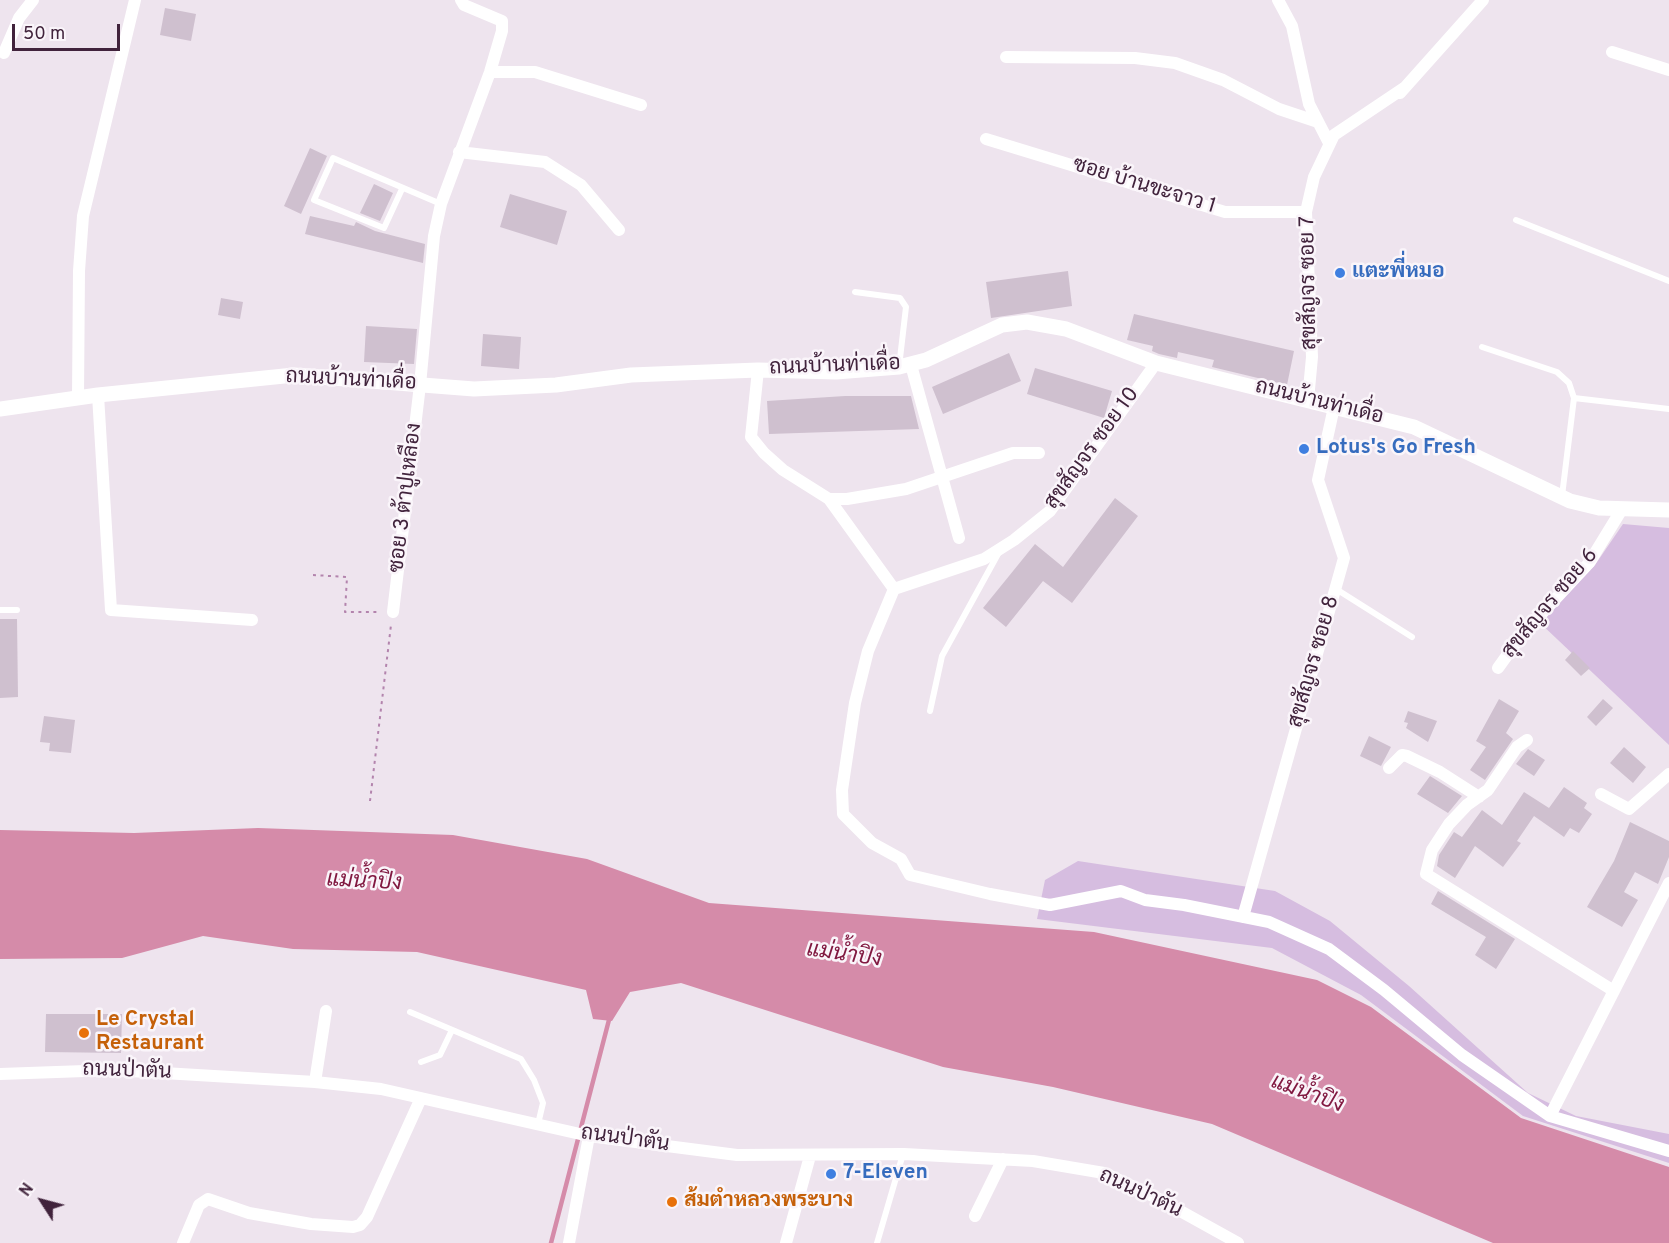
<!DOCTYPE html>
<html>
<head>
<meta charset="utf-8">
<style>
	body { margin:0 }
	#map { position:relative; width:1669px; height:1243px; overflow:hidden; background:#eee4ee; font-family:Overpass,sans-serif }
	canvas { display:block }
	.north { position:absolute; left:12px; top:1171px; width:60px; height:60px; -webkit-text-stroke:4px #faf5fa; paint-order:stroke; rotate:306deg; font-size:16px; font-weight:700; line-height:24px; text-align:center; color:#41233c }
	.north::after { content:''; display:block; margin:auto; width:21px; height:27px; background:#41233c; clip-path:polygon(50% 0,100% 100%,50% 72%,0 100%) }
	.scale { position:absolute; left:12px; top:24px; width:108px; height:27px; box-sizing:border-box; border:3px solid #41233c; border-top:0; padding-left:8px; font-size:18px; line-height:21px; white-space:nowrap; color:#41233c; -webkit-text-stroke:4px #faf5fa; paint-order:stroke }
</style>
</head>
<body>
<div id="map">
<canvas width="1669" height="1243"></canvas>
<div class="north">N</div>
<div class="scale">50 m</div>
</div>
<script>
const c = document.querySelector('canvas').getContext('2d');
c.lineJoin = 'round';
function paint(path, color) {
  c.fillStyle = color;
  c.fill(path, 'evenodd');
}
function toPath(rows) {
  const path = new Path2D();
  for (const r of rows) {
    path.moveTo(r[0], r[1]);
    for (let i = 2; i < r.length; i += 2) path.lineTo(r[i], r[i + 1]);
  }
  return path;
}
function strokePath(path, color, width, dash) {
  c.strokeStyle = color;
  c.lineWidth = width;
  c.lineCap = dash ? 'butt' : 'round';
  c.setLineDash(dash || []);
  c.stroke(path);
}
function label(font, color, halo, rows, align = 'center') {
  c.font = font + ' Overpass,Sarabun,sans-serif';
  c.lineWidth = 5;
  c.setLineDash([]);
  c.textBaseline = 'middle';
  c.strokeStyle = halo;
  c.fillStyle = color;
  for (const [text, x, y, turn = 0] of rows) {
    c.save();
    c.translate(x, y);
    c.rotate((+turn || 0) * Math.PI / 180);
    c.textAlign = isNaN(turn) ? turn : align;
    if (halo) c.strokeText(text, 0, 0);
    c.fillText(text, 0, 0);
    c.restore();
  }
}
const green = toPath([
	[1623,524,1669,528,1669,745,1539,622,1595,565],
	[1078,861,1275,891,1330,921,1409,986,1528,1093,1576,1116,1669,1134,1669,1163,1523,1116,1361,995,1272,948,1037,919,1045,880]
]);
const water = toPath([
	[258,828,453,835,587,859,709,903,1094,932,1317,980,1371,1007,1521,1118,1669,1167,1669,1243,1493,1243,1212,1124,1053,1087,943,1067,681,983,630,992,612,1021,593,1019,586,990,417,952,293,949,203,936,122,958,0,959,0,830,134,833]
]);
const stream = toPath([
	[551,1243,610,1016]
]);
const building = toPath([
	[165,8,196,14,191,41,160,35],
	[310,148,327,156,301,214,284,206],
	[374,184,393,193,380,221,360,213],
	[510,194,567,211,557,245,500,227],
	[310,216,354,226,356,222,375,231,425,244,423,263,305,234],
	[1068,271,1072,306,991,318,986,282],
	[221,298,243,302,240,319,218,315],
	[1134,314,1294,351,1287,385,1212,367,1214,360,1178,352,1177,358,1159,354,1152,351,1153,346,1127,340],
	[366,326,417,329,414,364,364,362],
	[483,334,521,337,519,369,481,366],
	[1009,353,1021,381,943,414,932,387],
	[1035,368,1112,391,1104,418,1027,394],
	[845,396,911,396,919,429,769,434,767,401],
	[1115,498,1138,516,1072,603,1043,581,1006,627,983,608,1035,544,1063,567],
	[0,619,17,619,18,697,0,698],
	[1573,651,1590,668,1581,676,1565,660],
	[1499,699,1519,711,1506,733,1513,739,1485,780,1470,770,1486,747,1476,741],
	[1603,699,1613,708,1596,726,1587,717],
	[1408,711,1437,721,1428,742,1406,728,1408,723,1404,722],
	[44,716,75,720,71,753,49,751,50,743,40,742],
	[1369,736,1391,747,1381,766,1360,756],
	[1624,747,1646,767,1633,783,1610,763],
	[1528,749,1545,760,1534,776,1516,764],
	[1430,776,1462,796,1448,813,1417,794],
	[1564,787,1587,803,1584,808,1592,814,1579,833,1570,828,1564,837,1534,816,1517,841,1521,843,1503,867,1475,846,1455,878,1437,866,1439,855,1454,832,1462,837,1482,810,1502,825,1524,792,1549,808],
	[1630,822,1669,841,1669,857,1658,884,1635,872,1624,892,1638,900,1622,927,1587,907,1614,861],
	[1438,891,1515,939,1496,969,1475,955,1486,937,1431,904],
	[46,1014,122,1014,121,1053,45,1052]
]);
const path = toPath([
	[313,575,347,577,345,612,380,612],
	[370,801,391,625]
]);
const service = toPath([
	[402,189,384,228,314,200,333,158,441,204],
	[1516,220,1669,281],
	[855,292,900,298,906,307,899,367],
	[1482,347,1557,372,1569,383,1574,398],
	[1562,496,1574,398,1669,409],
	[1336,589,1412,637],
	[0,610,17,610],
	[930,711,942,656,998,554],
	[410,1012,521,1059,534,1080,543,1103,538,1124],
	[421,1062,440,1055,452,1030],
	[877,1243,903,1154]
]);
const minor = toPath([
	[1278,0,1292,26,1309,104,1329,143],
	[1612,52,1669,70],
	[4,53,19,18,33,0],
	[1006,57,1135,58,1175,63,1223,80,1279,109,1318,122],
	[490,72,535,72,641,105],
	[1400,93,1483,0],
	[986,139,1225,212,1306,212],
	[459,152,545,162,581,185,619,230],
	[911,365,959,538],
	[758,370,751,437,764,453,783,470,829,499,894,589,868,651,855,703,842,790,843,814,872,843,901,859,910,875,990,894,1050,905,1121,891,1145,900,1184,905,1269,922,1329,949,1384,990,1462,1055,1550,1116,1669,1151],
	[98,395,111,610,252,620],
	[78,397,79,271,83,216,135,0],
	[1308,400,1312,357,1306,212,1314,177,1334,135,1404,88],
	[829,499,847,499,906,489,1013,453,1039,453],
	[894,589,984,559,1014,540,1050,511,1156,363],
	[393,612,420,385,434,236,441,204,490,72,502,31,502,21,464,5,461,0],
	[1498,668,1521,636,1589,563,1622,509],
	[1527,740,1517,747,1488,790,1467,805,1449,824,1432,850,1426,874,1614,991],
	[1389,768,1402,755,1407,756,1440,772,1479,797],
	[1601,794,1629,809,1669,774],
	[1243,917,1344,558,1318,480,1334,407],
	[0,1074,113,1070,315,1082,381,1089,589,1136,737,1155,904,1154,1033,1161,1104,1173,1155,1197,1238,1243],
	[315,1082,326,1011],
	[1550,1116,1669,883],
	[975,1216,1003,1159],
	[183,1243,199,1205,208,1199,249,1213,311,1224,353,1227,360,1225,367,1217,421,1098],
	[569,1243,589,1136],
	[786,1243,810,1156]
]);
const tertiary = toPath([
	[0,409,98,395,294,375,474,389,556,385,631,375,758,370,836,372,899,367,926,360,1002,325,1027,322,1066,329,1156,363,1414,427,1570,501,1599,508,1669,510]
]);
const markers = [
	[1340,273,6,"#3f7fe0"],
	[1304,449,6,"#3f7fe0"],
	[84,1033,6,"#e8710a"],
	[831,1174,6,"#3f7fe0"],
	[672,1202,6,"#e8710a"]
];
const streetNames = [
	["ซอย บ้านขะจาว 1",1144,187,17],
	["สุขสัญจร ซอย 7",1310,283,-91],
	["ถนนบ้านท่าเดื่อ",835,367,-2],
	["ถนนบ้านท่าเดื่อ",351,381,3],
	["ถนนบ้านท่าเดื่อ",1319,403,14],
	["สุขสัญจร ซอย 10",1093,449,-54],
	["ซอย 3 ต้าปูเหลือง",407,498,-83],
	["สุขสัญจร ซอย 6",1551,604,-50],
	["สุขสัญจร ซอย 8",1315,662,-74],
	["ถนนป่าตัน",127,1072,2],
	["ถนนป่าตัน",625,1140,8],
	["ถนนป่าตัน",1140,1194,25]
];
const shopNames = [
	["แตะพี่หมอ",1352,273],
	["Lotus's Go Fresh",1316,449],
	["7-Eleven",843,1174]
];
const foodNames = [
	["Le Crystal",96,1021],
	["Restaurant",96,1045],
	["ส้มตำหลวงพระบาง",684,1202]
];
const waterNames = [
	["แม่น้ำปิง",364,883,3],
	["แม่น้ำปิง",844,956,8],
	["แม่น้ำปิง",1307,1095,20]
];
paint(green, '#d6bde0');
paint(water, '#d58ba9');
strokePath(stream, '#d58ba9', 4.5);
paint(building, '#cfc0cf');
strokePath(path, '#b384ad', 2, [3, 4.5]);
strokePath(service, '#fff', 6);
strokePath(minor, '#fff', 12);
strokePath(tertiary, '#fff', 15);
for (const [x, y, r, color] of markers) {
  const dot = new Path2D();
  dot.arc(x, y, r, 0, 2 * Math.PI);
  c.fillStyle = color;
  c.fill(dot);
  strokePath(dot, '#faf5fa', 2);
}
label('21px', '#41233c', '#faf5fa', streetNames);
label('bold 21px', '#366cbe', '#faf5fa', shopNames, 'left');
label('bold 21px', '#c56008', '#faf5fa', foodNames, 'left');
label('italic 22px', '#811941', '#faf5fa', waterNames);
</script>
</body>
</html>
